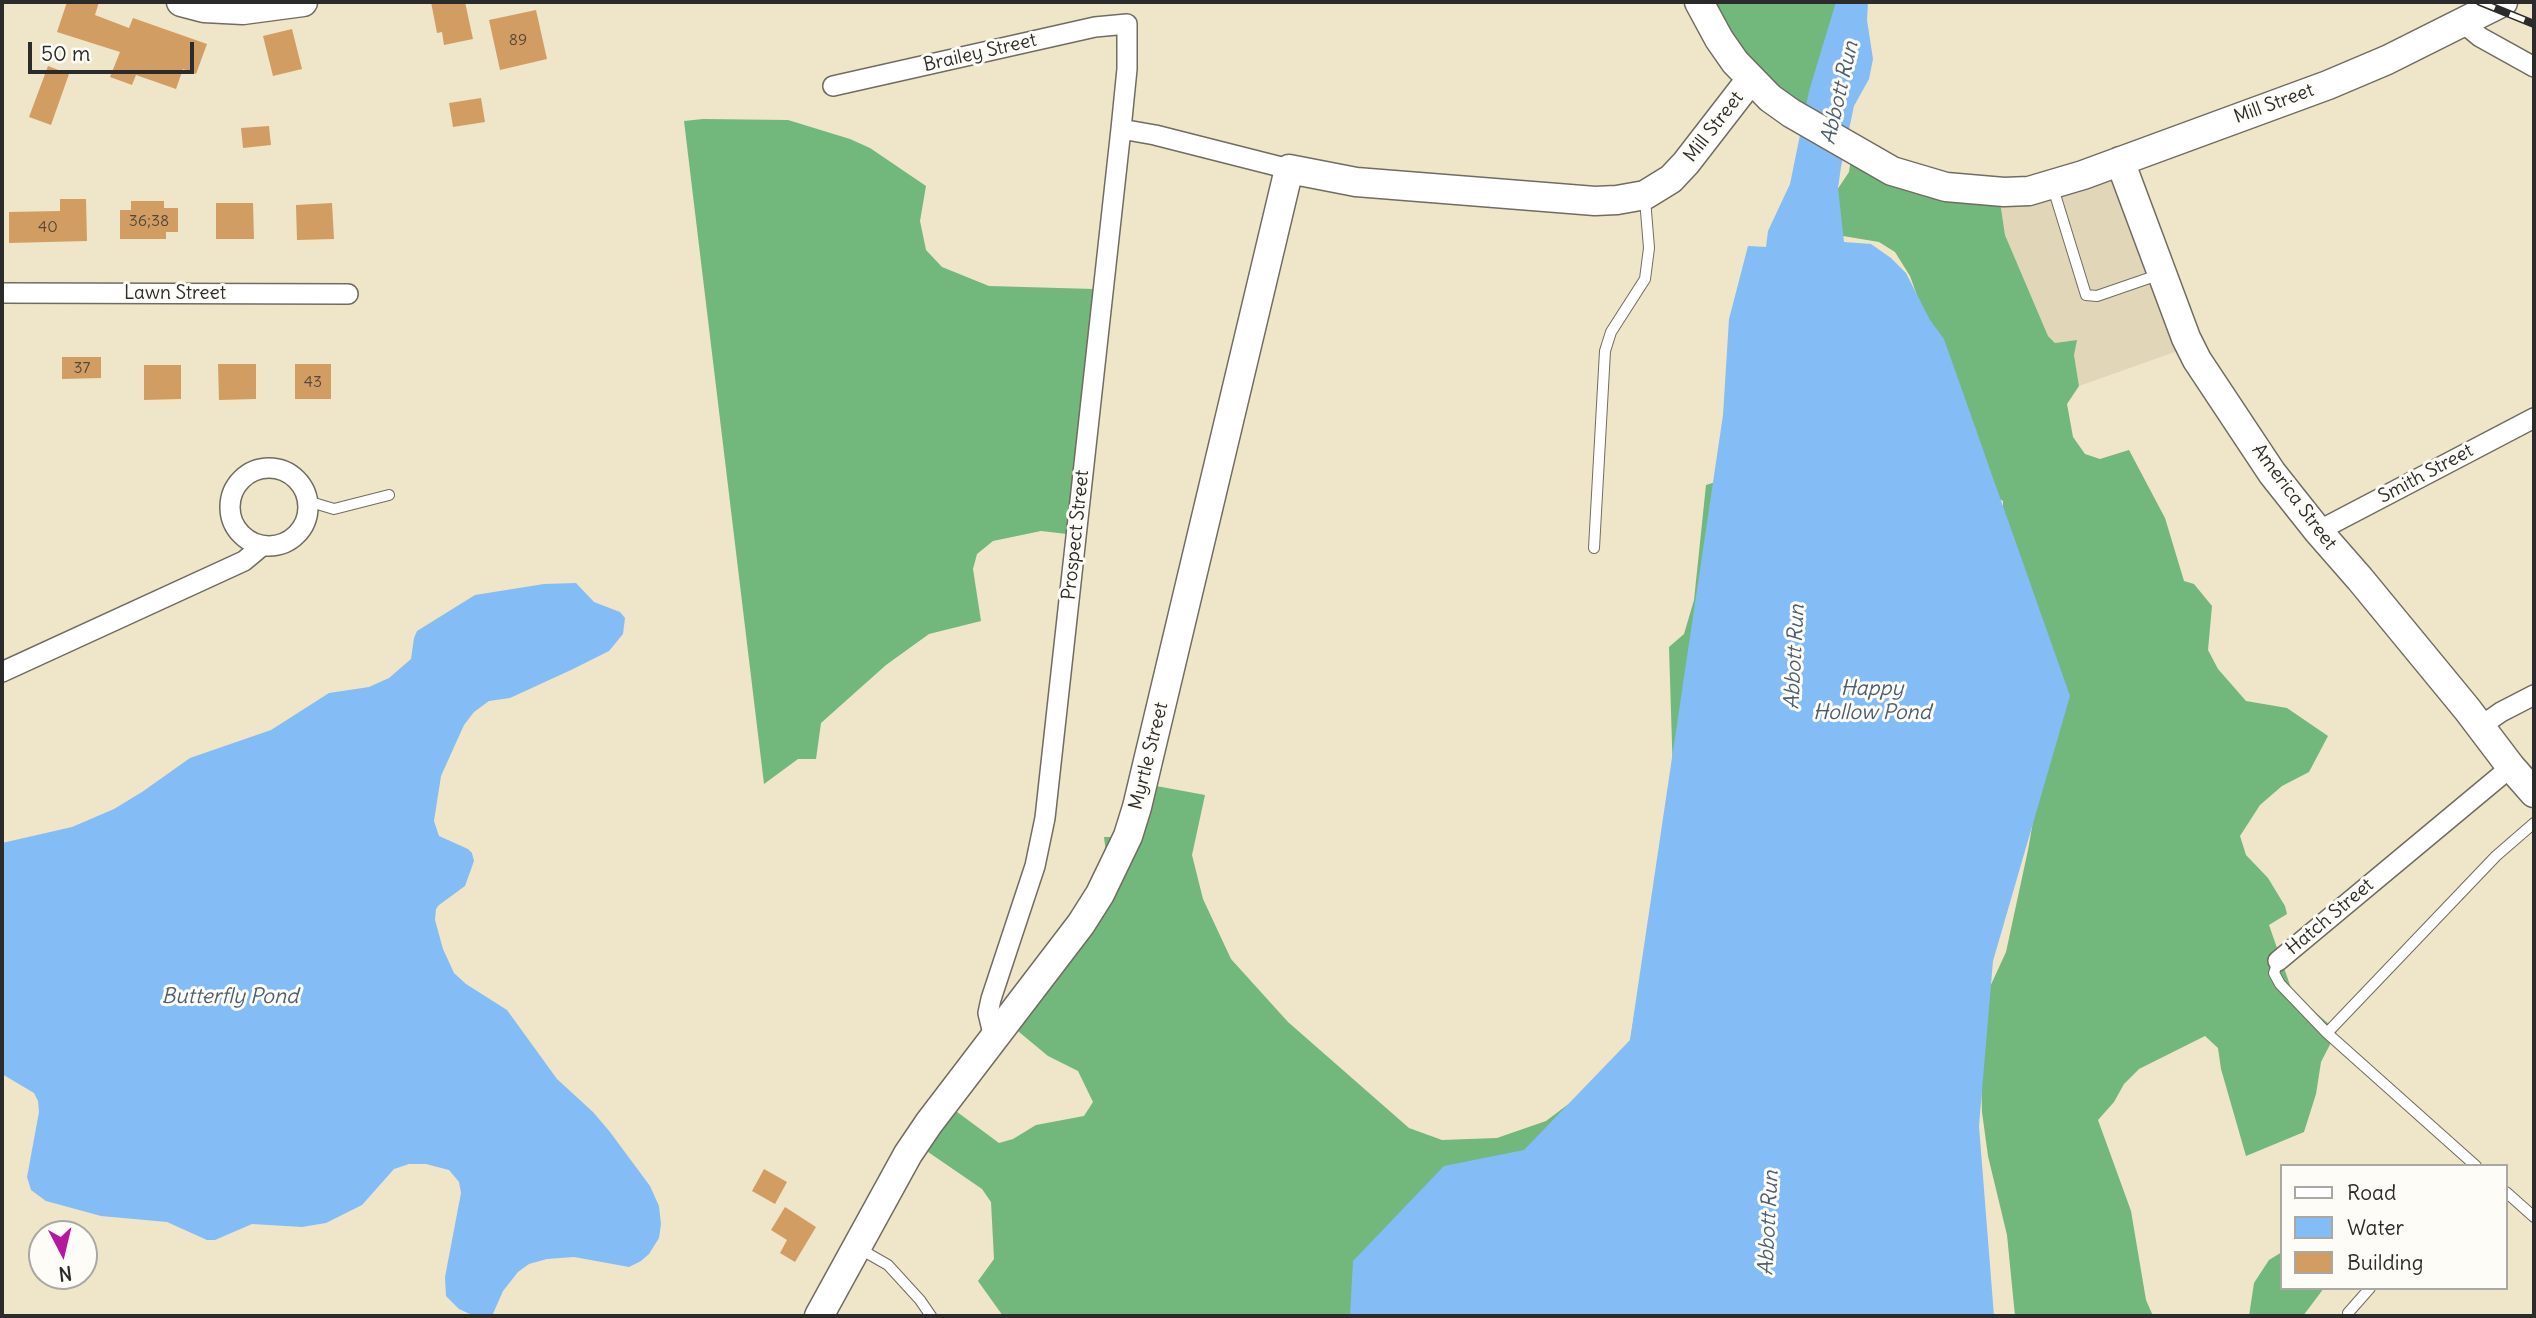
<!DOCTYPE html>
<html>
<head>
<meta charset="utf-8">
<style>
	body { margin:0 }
	#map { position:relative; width:2536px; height:1318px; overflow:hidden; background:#efe5c8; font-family:Delius,sans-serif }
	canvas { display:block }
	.frame { position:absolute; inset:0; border:4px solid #2b2b2b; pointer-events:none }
	.legend { position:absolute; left:2280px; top:1164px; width:228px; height:126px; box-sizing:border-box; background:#fdfcf7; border:2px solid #a9a8a5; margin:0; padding:9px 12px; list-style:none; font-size:21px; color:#2b2b2b }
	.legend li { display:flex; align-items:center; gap:14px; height:35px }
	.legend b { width:35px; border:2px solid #a9a8a5 }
	.north { position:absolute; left:28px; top:1220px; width:70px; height:70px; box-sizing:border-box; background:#fdfcf7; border:2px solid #a9a8a5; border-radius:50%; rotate:173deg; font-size:19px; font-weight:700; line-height:28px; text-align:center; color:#2b2b2b }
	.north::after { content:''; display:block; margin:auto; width:24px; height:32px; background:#b5179e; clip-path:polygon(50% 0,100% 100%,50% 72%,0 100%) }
	.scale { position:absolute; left:28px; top:42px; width:166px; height:32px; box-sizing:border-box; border:4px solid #2b2b2b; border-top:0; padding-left:9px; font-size:21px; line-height:24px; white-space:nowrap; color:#2b2b2b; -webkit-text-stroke:5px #fdfcf7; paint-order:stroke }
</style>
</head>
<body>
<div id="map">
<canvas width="2536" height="1318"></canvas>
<div class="frame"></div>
<ul class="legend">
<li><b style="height:9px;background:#fff"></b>Road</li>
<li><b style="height:19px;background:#84bdf5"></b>Water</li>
<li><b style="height:19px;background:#d29d63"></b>Building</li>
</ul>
<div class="north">N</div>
<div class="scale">50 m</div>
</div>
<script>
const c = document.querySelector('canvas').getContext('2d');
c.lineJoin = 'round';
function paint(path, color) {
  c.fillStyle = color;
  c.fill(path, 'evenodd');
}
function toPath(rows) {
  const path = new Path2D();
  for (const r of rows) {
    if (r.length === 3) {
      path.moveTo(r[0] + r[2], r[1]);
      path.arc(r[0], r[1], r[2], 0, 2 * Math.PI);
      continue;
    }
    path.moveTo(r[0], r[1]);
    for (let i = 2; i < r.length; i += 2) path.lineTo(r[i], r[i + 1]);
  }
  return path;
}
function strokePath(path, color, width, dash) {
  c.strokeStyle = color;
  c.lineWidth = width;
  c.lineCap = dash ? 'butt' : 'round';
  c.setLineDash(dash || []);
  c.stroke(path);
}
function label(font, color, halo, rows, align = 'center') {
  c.font = font + ' Delius,sans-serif';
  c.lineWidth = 6;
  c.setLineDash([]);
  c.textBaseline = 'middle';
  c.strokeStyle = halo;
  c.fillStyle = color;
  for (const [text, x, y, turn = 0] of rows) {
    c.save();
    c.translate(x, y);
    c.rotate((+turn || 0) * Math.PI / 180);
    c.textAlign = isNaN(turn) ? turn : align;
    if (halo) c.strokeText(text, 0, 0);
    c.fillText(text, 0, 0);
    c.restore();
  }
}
const built = toPath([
	[2106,161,2186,348,2079,386,2074,355,2076,340,2055,343,2048,336,2005,235,1997,182]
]);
const forest = toPath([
	[1696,2,1843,2,1812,111,1759,81],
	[703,119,788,120,850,139,870,148,926,186,920,221,926,250,942,267,989,286,1094,289,1067,534,1041,531,993,541,977,554,973,569,981,621,929,634,886,665,821,723,816,759,798,759,764,784,684,121],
	[1853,145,1918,171,1997,182,2005,235,2048,336,2055,343,2077,340,2074,355,2079,386,2067,404,2073,437,2085,454,2100,459,2129,450,2165,518,2184,581,2194,584,2212,606,2208,650,2218,669,2246,701,2287,708,2328,736,2309,772,2282,786,2260,805,2240,836,2246,855,2268,878,2285,906,2287,914,2269,925,2291,988,2294,994,2337,1031,2321,1062,2316,1094,2304,1132,2246,1156,2221,1069,2218,1048,2205,1036,2139,1069,2124,1084,2114,1102,2098,1120,2131,1211,2146,1300,2153,1316,2015,1316,2007,1235,1988,1156,1982,1112,1981,1072,1989,989,2006,952,2028,850,2048,736,2003,536,2003,501,1989,493,1910,276,1895,252,1879,242,1837,235,1835,193,1849,172],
	[1719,481,1673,1018,1368,1316,1003,1316,978,1281,994,1259,991,1202,982,1189,915,1143,945,1103,999,1143,1013,1139,1036,1125,1084,1116,1093,1102,1078,1071,1048,1056,1007,1022,1107,861,1104,837,1119,837,1140,783,1205,795,1192,855,1203,899,1231,959,1288,1022,1409,1128,1442,1140,1497,1138,1546,1121,1627,1060,1673,776,1669,647,1684,634,1694,600,1706,485],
	[2282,1252,2282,1288,2324,1288,2303,1316,2249,1316,2254,1283,2269,1260]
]);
const water = toPath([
	[1836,2,1868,2,1867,20,1873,59,1869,79,1854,106,1841,167,1838,188,1844,242,1871,244,1891,258,1906,273,1930,320,1944,339,2070,696,1993,961,1979,1126,1994,1316,1350,1316,1353,1261,1444,1166,1524,1150,1630,1040,1723,415,1729,319,1748,246,1766,247,1768,231,1790,184,1809,91],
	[576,583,594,602,620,612,625,618,623,634,609,651,571,670,510,698,489,701,474,712,464,725,441,776,434,821,439,836,468,849,472,853,474,861,465,886,439,905,436,909,435,920,443,949,454,973,466,984,507,1010,557,1079,593,1112,610,1132,650,1186,659,1206,661,1224,659,1238,649,1254,641,1261,629,1267,574,1257,547,1259,529,1264,518,1272,503,1291,492,1316,474,1316,459,1309,446,1296,445,1277,461,1193,459,1182,449,1170,426,1164,409,1164,394,1169,362,1205,326,1223,302,1227,252,1224,215,1240,207,1240,167,1222,101,1216,46,1201,31,1190,27,1177,39,1112,38,1101,34,1093,2,1074,2,843,72,827,114,809,142,792,190,758,271,730,329,693,369,687,389,678,411,659,414,638,417,631,475,595,544,584]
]);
const building = toPath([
	[67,2,99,2,95,15,129,28,133,18,207,44,196,74,183,69,176,89,136,75,132,85,110,77,120,52,57,32],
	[431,2,465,2,473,39,444,45,442,32,437,33],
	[536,10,547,59,500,70,489,20],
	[292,29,302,69,273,76,263,36],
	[48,66,69,74,51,125,29,117],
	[481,98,485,122,453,127,449,103],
	[269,126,271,145,243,148,241,128],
	[60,199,86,199,87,241,9,243,9,212,60,211],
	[131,201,164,201,164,208,178,208,178,232,166,232,166,239,120,239,120,210,131,210],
	[216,203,253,203,254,239,216,239],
	[332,203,334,239,297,240,296,205],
	[62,357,101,357,101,378,62,379],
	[218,364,256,364,256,399,219,400],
	[295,364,331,364,331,399,295,399],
	[144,365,181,365,181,399,144,400],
	[764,1169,787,1182,775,1204,752,1191],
	[785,1207,816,1227,795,1262,780,1253,787,1240,771,1230]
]);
const lane = toPath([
	[2053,188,2086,295,2097,296,2158,275],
	[307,501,334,509,389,495],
	[1594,548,1605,351,1611,332,1645,279,1649,248,1645,199],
	[2278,961,2274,973,2280,984,2327,1033,2476,1166],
	[2327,1033,2496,856,2534,823],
	[2506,1192,2534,1217],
	[860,1249,888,1265,920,1300,931,1316],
	[2348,1313,2370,1288]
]);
const street = toPath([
	[2462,22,2480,37,2534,67],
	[833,86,1095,27,1127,24,1127,69,1121,129,1045,818,1035,866,991,999,988,1013,994,1038],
	[1121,129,1155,135,1289,169],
	[2,293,348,294],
	[269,507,39],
	[2318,531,2534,418],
	[2,672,244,561,262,546],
	[2481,726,2501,712,2534,695],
	[2278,961,2511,767]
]);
const secondary = toPath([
	[181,2,204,8,243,10,303,2],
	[1699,2,1719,39,1735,62,1770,98,1791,113,1892,171,1946,187,2004,192,2029,191,2083,175,2328,85,2387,60,2503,2],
	[2120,161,2186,338,2197,360,2272,473,2318,531,2360,579,2467,709,2511,767,2534,793],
	[819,1316,908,1154,929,1123,1081,924,1100,894,1128,836,1137,807,1289,169,1356,182,1595,201,1617,200,1645,195,1671,179,1686,163,1751,79]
]);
const rail = toPath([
	[2480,2,2534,24]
]);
const numberNames = [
	["89",518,40],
	["36;38",149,221],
	["40",48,227],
	["37",82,368],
	["43",313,382]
];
const streetNames = [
	["Brailey Street",980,53,-13],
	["Mill Street",2274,104,-20],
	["Mill Street",1714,127,-52],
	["Lawn Street",175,294],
	["Smith Street",2426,474,-28],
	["America Street",2294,497,53],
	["Prospect Street",1076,535,-84],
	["Myrtle Street",1149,756,-76],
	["Hatch Street",2330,917,-40]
];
const waterNames = [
	["Abbott Run",1840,93,-77],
	["Abbott Run",1795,657,-87],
	["Happy",1872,689],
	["Hollow Pond",1872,713],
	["Butterfly Pond",230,997],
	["Abbott Run",1769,1223,-87]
];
paint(built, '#e1d6b7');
paint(forest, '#72b77b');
paint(water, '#84bdf5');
paint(building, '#d29d63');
strokePath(lane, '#706c62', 12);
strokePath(street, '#706c62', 22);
strokePath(secondary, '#706c62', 31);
strokePath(lane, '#fff', 10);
strokePath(street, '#fff', 19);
strokePath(secondary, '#fff', 28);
strokePath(rail, '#2b2b2b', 8);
strokePath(rail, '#fdfcf7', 5, [16]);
label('16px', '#554839', null, numberNames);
label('19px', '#2b2b2b', '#fdfcf7', streetNames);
label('italic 21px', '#4a5e72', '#fdfcf7', waterNames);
</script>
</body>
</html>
